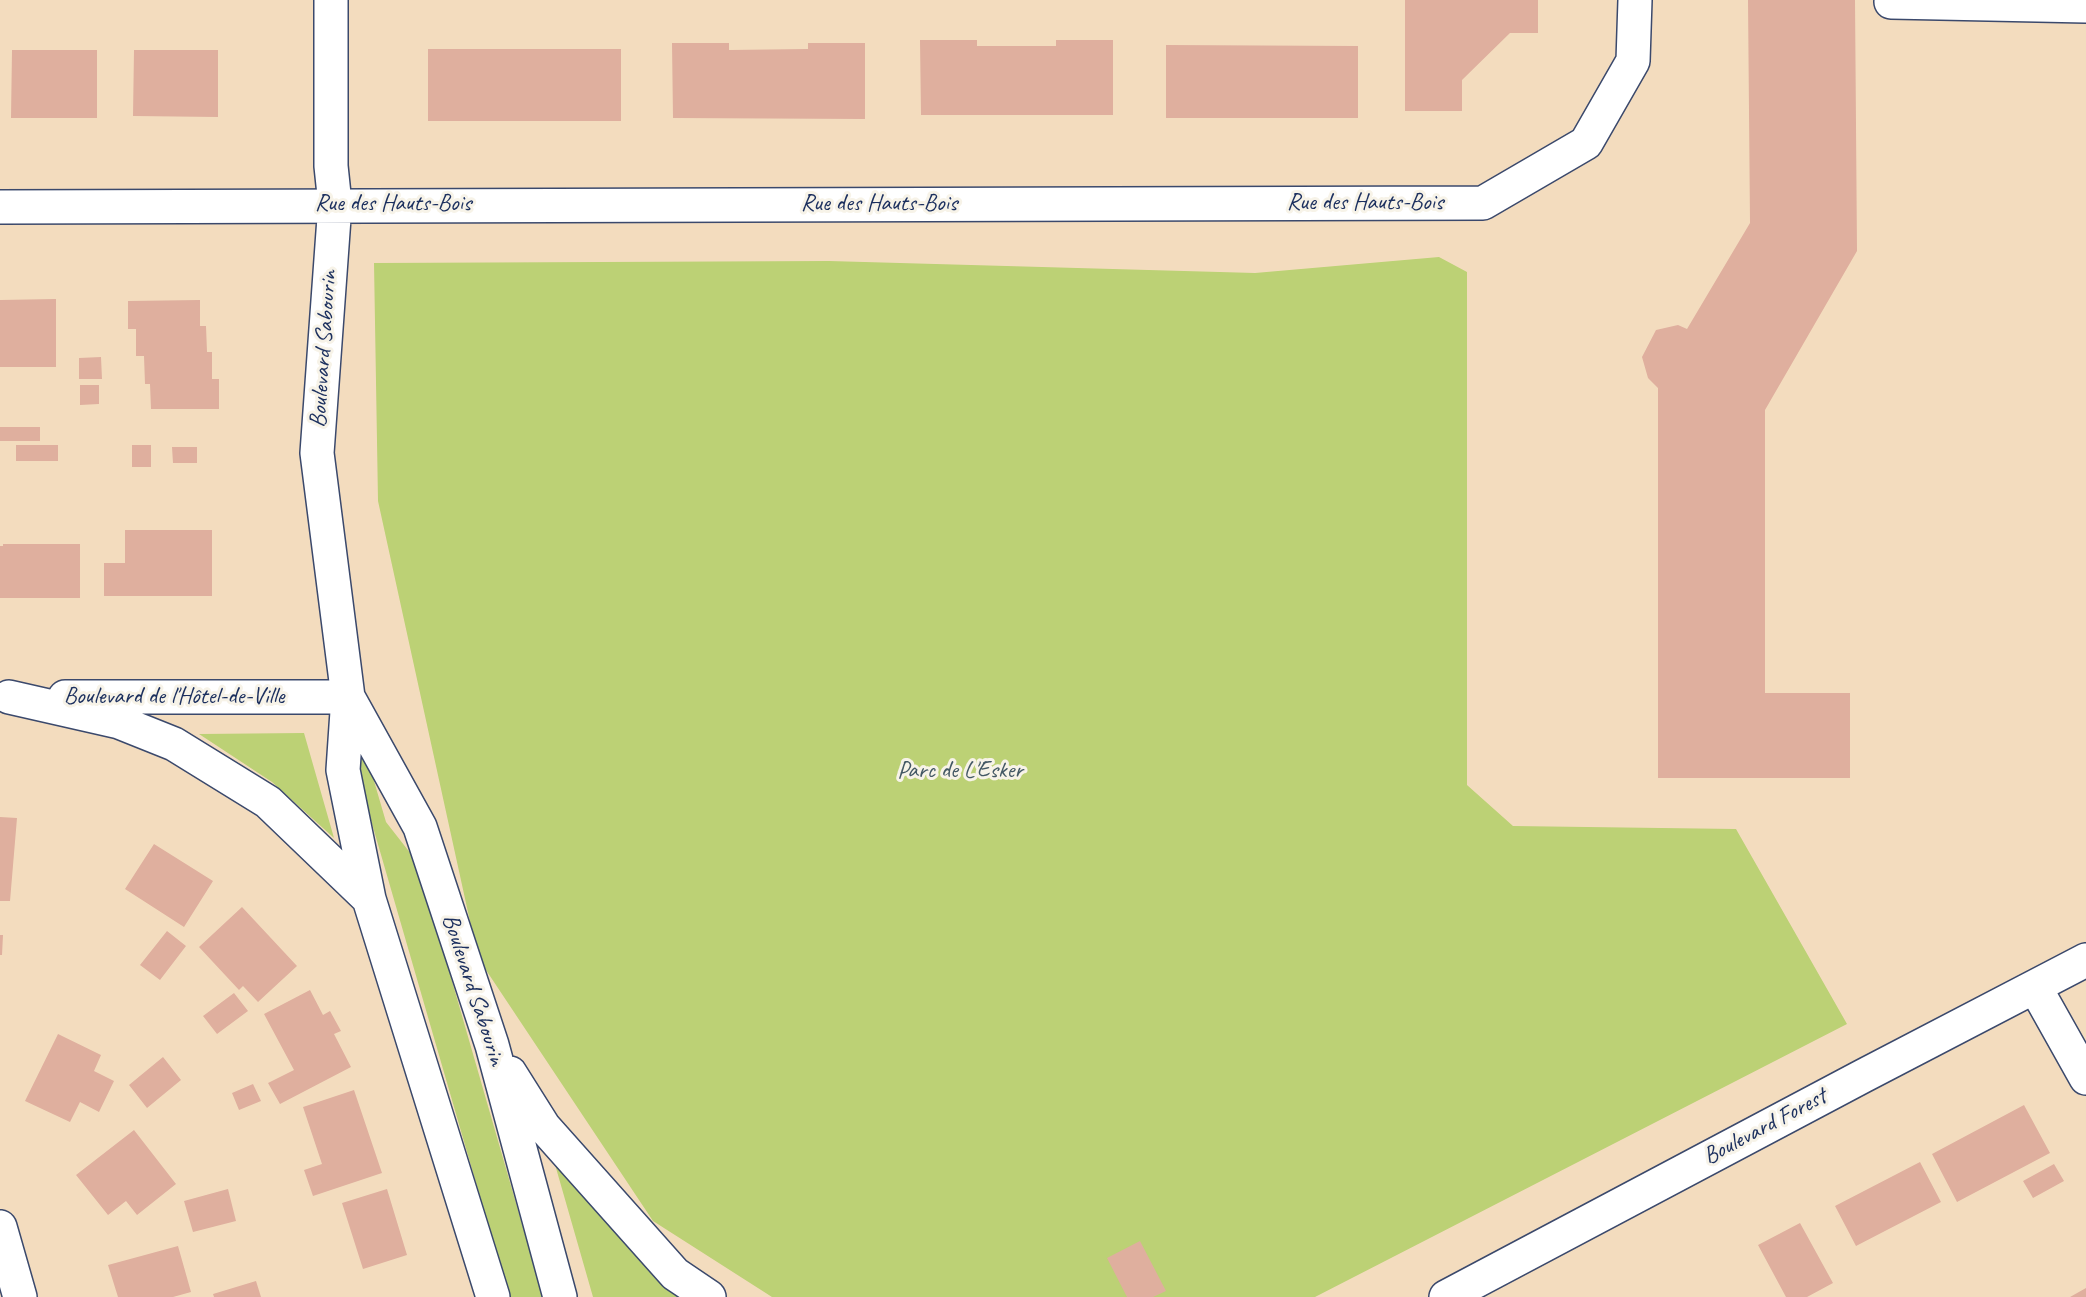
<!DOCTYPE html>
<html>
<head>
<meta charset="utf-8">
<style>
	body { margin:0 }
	canvas { display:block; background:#f3dcbe }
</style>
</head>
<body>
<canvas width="2086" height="1297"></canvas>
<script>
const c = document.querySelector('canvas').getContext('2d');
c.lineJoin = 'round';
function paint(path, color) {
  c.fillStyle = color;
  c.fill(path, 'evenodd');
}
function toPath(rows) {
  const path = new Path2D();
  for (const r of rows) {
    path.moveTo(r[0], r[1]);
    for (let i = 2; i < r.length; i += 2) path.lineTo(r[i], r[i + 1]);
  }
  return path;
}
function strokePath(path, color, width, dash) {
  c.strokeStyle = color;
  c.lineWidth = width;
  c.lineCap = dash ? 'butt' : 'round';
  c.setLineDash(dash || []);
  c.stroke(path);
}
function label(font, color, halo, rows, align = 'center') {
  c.font = font + ' Caveat,sans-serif';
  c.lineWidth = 6;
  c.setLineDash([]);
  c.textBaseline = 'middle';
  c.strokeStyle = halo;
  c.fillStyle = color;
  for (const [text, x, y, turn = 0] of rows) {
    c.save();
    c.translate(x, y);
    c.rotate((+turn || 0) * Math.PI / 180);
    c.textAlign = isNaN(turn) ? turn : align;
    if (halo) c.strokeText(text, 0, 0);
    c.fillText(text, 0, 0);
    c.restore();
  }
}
const green = toPath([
	[1439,257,1467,272,1467,785,1513,826,1736,829,1847,1024,1315,1297,772,1297,653,1221,478,958,378,501,374,263,829,261,1255,273],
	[304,733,334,838,272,782,199,734],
	[359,753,367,757,386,822,418,863,543,1297,509,1297,353,758],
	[554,1161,699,1297,593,1297]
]);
const building = toPath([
	[1405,0,1538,0,1538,33,1510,33,1462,80,1462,111,1405,111],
	[1748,0,1855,0,1857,251,1765,410,1765,693,1850,693,1850,778,1658,778,1658,388,1648,378,1642,357,1656,330,1678,325,1687,329,1750,223],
	[920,40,977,40,977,46,1056,46,1056,40,1113,40,1113,115,921,115],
	[672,43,729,43,729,50,808,49,808,43,865,43,865,119,673,118],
	[1166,45,1358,46,1358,118,1166,118],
	[428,49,621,49,621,121,428,121],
	[12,50,97,50,97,118,11,118],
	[134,50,218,50,218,117,133,116],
	[56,299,56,367,0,367,0,300],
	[200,300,200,326,206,326,207,352,212,352,212,379,219,379,219,409,151,409,150,384,145,384,144,356,136,356,136,329,128,329,128,301],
	[101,357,102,379,79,379,79,358],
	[80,385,99,385,99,404,80,405],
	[0,427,40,427,40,441,0,441],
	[16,445,58,445,58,461,16,461],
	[132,445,151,445,151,467,132,467],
	[172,447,197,447,197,463,173,463],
	[125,530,212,530,212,596,104,596,104,563,125,563],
	[3,544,80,544,80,598,0,598,0,546,3,546],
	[0,817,17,818,10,901,0,901],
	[154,844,213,881,184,927,125,889],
	[242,907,297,966,258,1002,243,986,239,990,199,947],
	[167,931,186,946,160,980,140,965],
	[0,935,3,935,2,955,0,955],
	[310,990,323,1015,330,1011,341,1031,334,1034,351,1067,280,1104,268,1083,294,1070,264,1014],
	[234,993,248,1011,217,1034,203,1016],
	[58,1034,101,1055,94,1071,114,1081,99,1112,80,1102,70,1122,25,1101],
	[163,1057,181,1080,147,1108,129,1085],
	[253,1084,261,1101,239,1110,232,1093],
	[354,1090,382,1173,313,1196,304,1170,322,1164,303,1107],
	[2024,1105,2050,1153,1957,1202,1932,1154],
	[134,1130,176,1184,137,1215,126,1201,108,1215,76,1175],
	[1920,1162,1941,1202,1856,1246,1835,1206],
	[2054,1164,2064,1181,2033,1198,2023,1181],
	[228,1189,236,1221,193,1232,184,1201],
	[387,1189,407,1255,363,1269,342,1203],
	[1800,1223,1833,1283,1807,1297,1786,1297,1758,1245],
	[1140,1241,1166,1291,1153,1297,1127,1297,1107,1258],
	[178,1246,191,1292,173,1297,118,1297,108,1265],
	[256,1281,261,1297,214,1297,213,1294],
	[2086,1288,2086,1297,2070,1297]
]);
const minor = toPath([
	[331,0,331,166,335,204,317,453,348,697,343,770,369,899,493,1297],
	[1891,2,2086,6],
	[0,207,1483,203,1586,143,1633,61,1635,0],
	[9,697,119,722,174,744,268,802,369,899],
	[65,697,348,697],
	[348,697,420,827,492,1045,560,1297],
	[2035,987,2086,1078],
	[510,1073,544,1127,675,1274,709,1297],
	[0,1227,20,1297],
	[1446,1297,1863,1076,2086,960]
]);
const streetNames = [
	["Rue des Hauts-Bois",1365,203],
	["Rue des Hauts-Bois",393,204],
	["Rue des Hauts-Bois",879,204],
	["Boulevard Sabourin",324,349,-86],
	["Boulevard de l'Hôtel-de-Ville",174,697],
	["Boulevard Sabourin",473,990,72],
	["Boulevard Forest",1765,1127,-28]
];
const parkNames = [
	["Parc de L'Esker",960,771]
];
paint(green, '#bcd175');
paint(building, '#dfaf9e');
strokePath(minor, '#3b496c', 36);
strokePath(minor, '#fff', 33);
label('24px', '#1b2f5e', '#f7f3e8', streetNames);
label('24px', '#435864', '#f7f3e8', parkNames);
</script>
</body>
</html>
